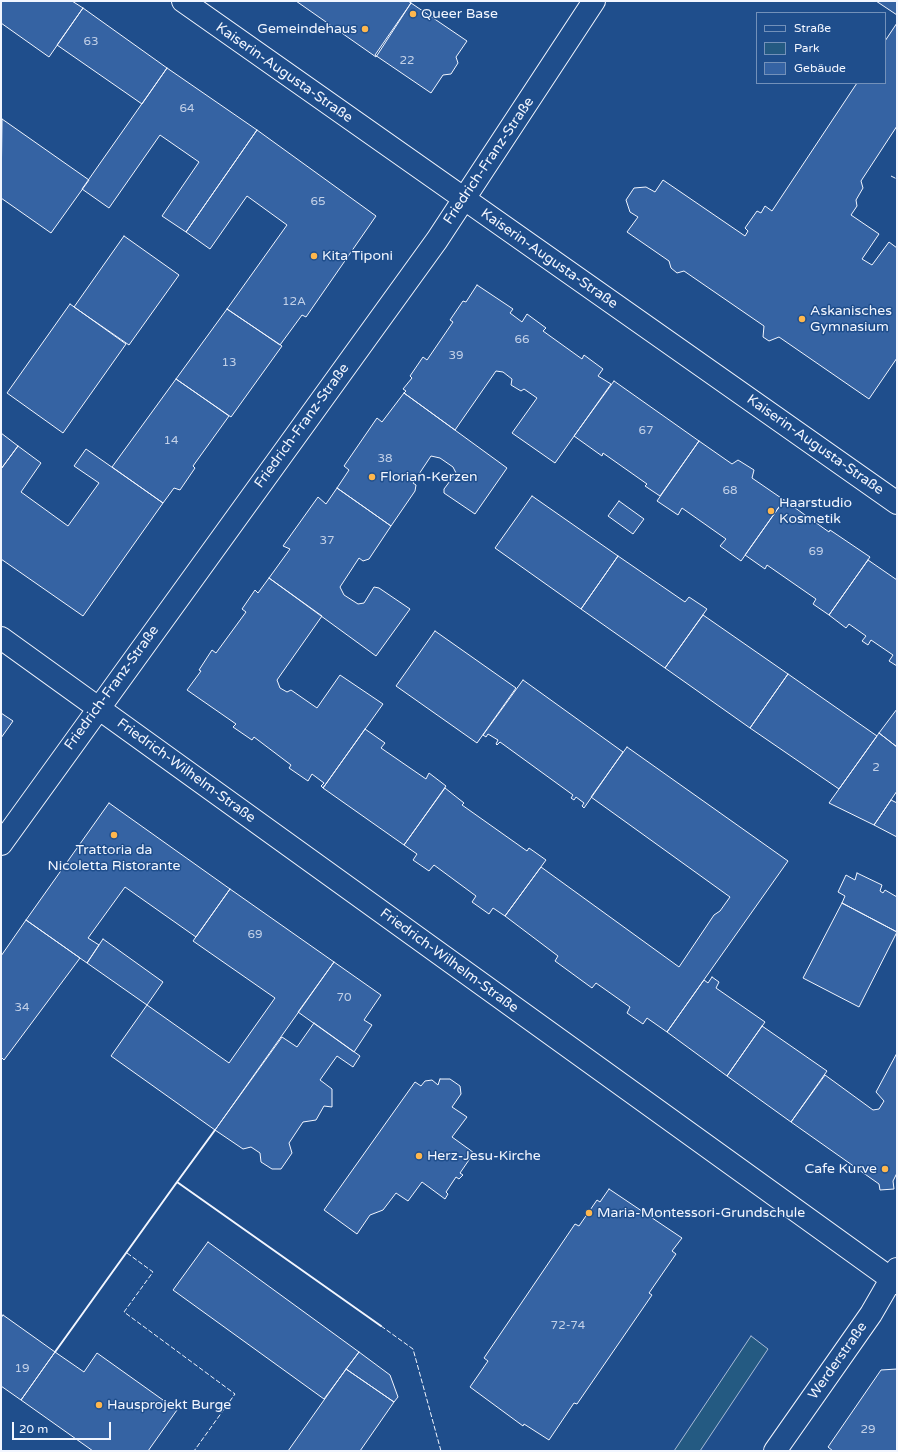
<!DOCTYPE html>
<html>
<head>
<meta charset="utf-8">
<style>
	body { margin:0 }
	#map { position:relative; width:898px; height:1452px; overflow:hidden; background:#1f4e8c; font-family:"Varela Round",sans-serif }
	canvas { display:block }
	.frame { position:absolute; inset:0; border:2px solid #f2f6ff; pointer-events:none }
	.legend { position:absolute; left:756px; top:12px; width:130px; height:72px; box-sizing:border-box; background:#1f4e8c; border:1px solid #7391ba; margin:0; padding:5px 7px; list-style:none; font-size:12px; color:#f2f6ff }
	.legend li { display:flex; align-items:center; gap:8px; height:20px }
	.legend b { width:20px; border:1px solid #7391ba }
	.scale { position:absolute; left:12px; top:1422px; width:99px; height:18px; box-sizing:border-box; border:2px solid #f2f6ff; border-top:0; padding-left:5px; font-size:12px; line-height:14px; white-space:nowrap; color:#f2f6ff; -webkit-text-stroke:3px #1f4e8c; paint-order:stroke }
</style>
</head>
<body>
<div id="map">
<canvas width="898" height="1452"></canvas>
<div class="frame"></div>
<ul class="legend">
<li><b style="height:5px;background:#1f4e8c"></b>Straße</li>
<li><b style="height:11px;background:#245a82"></b>Park</li>
<li><b style="height:11px;background:#3563a3"></b>Gebäude</li>
</ul>
<div class="scale">20 m</div>
</div>
<script>
const c = document.querySelector('canvas').getContext('2d');
c.lineJoin = 'round';
function paint(path, color) {
  c.fillStyle = color;
  c.fill(path, 'evenodd');
}
function toPath(rows) {
  const path = new Path2D();
  for (const r of rows) {
    path.moveTo(r[0], r[1]);
    for (let i = 2; i < r.length; i += 2) path.lineTo(r[i], r[i + 1]);
  }
  return path;
}
function strokePath(path, color, width, dash) {
  c.strokeStyle = color;
  c.lineWidth = width;
  c.lineCap = dash ? 'butt' : 'round';
  c.setLineDash(dash || []);
  c.stroke(path);
}
function label(font, color, halo, rows, align = 'center') {
  c.font = font + ' "Varela Round",sans-serif';
  c.lineWidth = 3;
  c.setLineDash([]);
  c.textBaseline = 'middle';
  c.strokeStyle = halo;
  c.fillStyle = color;
  for (const [text, x, y, turn = 0] of rows) {
    c.save();
    c.translate(x, y);
    c.rotate((+turn || 0) * Math.PI / 180);
    c.textAlign = isNaN(turn) ? turn : align;
    if (halo) c.strokeText(text, 0, 0);
    c.fillText(text, 0, 0);
    c.restore();
  }
}
const green = toPath([
	[751,1336,768,1349,700,1451,674,1451,751,1336]
]);
const building = toPath([
	[1,1,72,1,83,8,49,57,1,23,1,1],
	[296,1,408,1,411,3,376,57,296,1],
	[876,1,897,1,897,15,876,1],
	[411,3,467,41,456,57,458,63,451,74,443,75,431,93,375,55,411,3],
	[83,8,167,68,142,104,57,45,83,8],
	[897,23,897,126,861,181,863,188,856,200,857,206,851,215,879,234,862,259,872,265,889,242,897,248,897,358,869,399,779,337,769,341,763,337,764,326,684,271,677,273,671,268,669,261,627,232,638,217,630,212,626,200,634,188,646,187,655,192,663,180,745,236,748,231,745,228,757,211,761,213,765,206,772,211,857,83,885,83,885,41,897,23],
	[167,68,257,130,186,232,162,216,199,162,160,135,109,208,82,189,167,68],
	[2,119,89,180,51,233,1,198,2,119],
	[257,130,376,216,306,317,302,315,280,345,227,309,287,225,247,196,210,249,186,232,257,130],
	[124,236,179,275,129,345,74,307,124,236],
	[477,285,513,309,510,313,522,322,527,314,546,328,543,331,582,359,584,355,603,369,598,376,611,384,555,463,512,433,537,398,524,389,521,391,511,385,512,379,503,372,496,371,455,430,404,393,406,391,403,389,412,378,410,376,423,357,427,360,453,322,450,320,463,301,466,302,477,285],
	[70,304,126,344,63,433,7,393,70,304],
	[227,309,282,346,231,417,176,379,227,309],
	[176,379,229,416,193,466,195,468,180,490,174,488,163,503,112,467,176,379],
	[614,381,699,441,660,496,645,486,647,484,603,453,602,456,574,436,614,381],
	[404,393,507,468,475,514,444,493,444,489,456,473,453,467,440,458,431,456,413,483,416,485,415,491,391,526,337,488,349,470,344,466,377,418,382,422,404,393],
	[1,433,18,446,1,469,1,433],
	[699,441,732,464,738,460,754,470,752,478,784,500,741,561,720,546,726,539,682,508,678,515,657,501,699,441],
	[18,446,41,463,21,492,68,526,99,483,74,466,86,449,163,503,83,616,1,559,1,469,18,446],
	[337,488,391,526,369,559,363,561,359,558,340,587,344,595,358,604,364,603,374,587,379,588,410,609,376,656,269,578,290,549,283,546,318,497,326,504,337,488],
	[532,496,618,556,581,609,495,548,532,496],
	[784,500,829,532,830,530,870,557,829,615,813,604,816,599,767,565,765,569,745,555,784,500],
	[619,501,644,519,633,534,608,516,619,501],
	[618,556,685,602,689,597,707,609,665,668,581,609,618,556],
	[868,560,897,580,897,666,889,661,893,655,871,640,868,645,862,641,866,636,849,624,846,628,829,615,868,560],
	[269,578,322,616,277,680,280,688,287,692,291,690,317,708,340,675,383,704,323,788,321,786,324,783,312,774,308,781,289,768,291,765,254,737,252,740,233,727,236,724,187,690,201,671,199,670,212,650,216,653,246,612,242,609,255,590,258,593,269,578],
	[703,615,788,674,750,728,665,668,703,615],
	[435,631,516,688,477,743,396,686,435,631],
	[788,674,877,736,839,789,750,728,788,674],
	[523,680,623,752,584,808,582,806,584,803,576,797,574,800,571,798,573,795,500,742,497,745,496,744,498,740,488,734,486,737,483,735,523,680],
	[897,709,897,747,879,733,897,709],
	[1,713,13,721,1,738,1,713],
	[365,729,385,743,381,748,426,779,429,773,446,786,404,845,323,788,365,729],
	[879,733,897,747,897,791,874,825,829,803,879,733],
	[627,747,788,861,667,1032,647,1018,643,1024,627,1013,630,1007,596,983,592,988,555,961,558,956,505,916,541,867,679,967,714,915,720,911,730,897,591,797,627,747],
	[445,788,464,803,462,805,527,851,529,848,546,860,505,916,493,908,489,914,472,902,476,896,434,865,429,871,413,860,417,854,404,845,445,788],
	[891,800,897,803,897,837,874,825,891,800],
	[109,803,230,889,196,937,125,887,88,938,99,945,87,963,26,920,109,803],
	[857,873,882,885,880,891,883,893,885,890,897,897,897,932,842,903,845,896,838,892,846,875,855,880,857,873],
	[230,889,334,962,215,1130,111,1056,147,1005,229,1063,275,998,193,941,230,889],
	[842,903,897,932,859,1007,803,978,842,903],
	[26,920,80,958,4,1060,1,1057,1,956,26,920],
	[103,939,163,982,147,1005,87,963,103,939],
	[334,962,381,995,364,1020,372,1025,354,1052,298,1012,334,962],
	[712,977,719,982,716,988,765,1022,727,1076,667,1032,704,980,708,983,712,977],
	[314,1023,360,1056,353,1067,337,1056,320,1080,332,1089,332,1107,324,1106,316,1120,303,1122,289,1143,292,1153,281,1169,272,1169,261,1162,260,1153,251,1147,243,1149,215,1130,282,1037,297,1047,314,1023],
	[762,1026,827,1071,791,1122,727,1076,762,1026],
	[897,1053,897,1173,893,1181,894,1189,880,1190,879,1184,791,1122,825,1075,873,1110,879,1109,884,1101,876,1092,897,1053],
	[440,1079,450,1079,460,1086,461,1094,452,1107,467,1117,452,1137,477,1155,474,1159,471,1157,460,1173,463,1175,459,1179,456,1177,446,1192,448,1194,445,1199,422,1182,408,1201,396,1193,383,1210,370,1215,357,1234,324,1210,415,1082,421,1086,425,1081,432,1080,438,1085,440,1079],
	[609,1189,682,1238,672,1251,676,1254,649,1293,652,1295,577,1404,574,1403,549,1440,524,1424,523,1426,470,1387,488,1361,484,1358,575,1224,579,1226,597,1200,600,1202,609,1189],
	[208,1242,359,1352,324,1399,173,1290,208,1242],
	[3,1315,55,1352,21,1400,1,1386,1,1318,3,1315],
	[55,1352,84,1372,97,1353,177,1410,148,1451,93,1451,21,1400,55,1352],
	[359,1352,390,1375,398,1397,394,1402,346,1369,359,1352],
	[346,1369,394,1402,360,1451,288,1451,346,1369],
	[897,1369,897,1451,833,1451,828,1447,881,1370,897,1369]
]);
const minor = toPath([
	[183,1,897,503],
	[1,638,897,1283],
	[1,844,437,240,594,1],
	[775,1451,871,1314,897,1269]
]);
const fence = toPath([
	[891,176,897,179],
	[127,1253,153,1272,124,1312,235,1394,194,1451],
	[381,1326,413,1349,441,1451]
]);
const wall = toPath([
	[215,1130,177,1182,381,1326],
	[55,1352,177,1182]
]);
const markers = [
	[413,14,4,"#ffb74d"],
	[365,29,4,"#ffb74d"],
	[314,256,4,"#ffb74d"],
	[802,319,4,"#ffb74d"],
	[372,477,4,"#ffb74d"],
	[771,511,4,"#ffb74d"],
	[114,835,4,"#ffb74d"],
	[419,1156,4,"#ffb74d"],
	[885,1169,4,"#ffb74d"],
	[589,1213,4,"#ffb74d"],
	[99,1405,4,"#ffb74d"]
];
const numberNames = [
	["63",91,42],
	["22",407,61],
	["64",187,109],
	["65",318,202],
	["12A",294,302],
	["66",522,340],
	["39",456,356],
	["13",229,363],
	["67",646,431],
	["14",171,441],
	["38",385,459],
	["68",730,491],
	["37",327,541],
	["69",816,552],
	["2",876,768],
	["69",255,935],
	["70",344,998],
	["34",22,1008],
	["72-74",568,1326],
	["19",22,1369],
	["29",868,1430]
];
const poiNames = [
	["Queer Base",421,14],
	["Gemeindehaus",357,29,"right"],
	["Kita Tiponi",322,256],
	["Askanisches",810,311],
	["Gymnasium",810,327],
	["Florian-Kerzen",380,477],
	["Haarstudio",779,503],
	["Kosmetik",779,519],
	["Trattoria da",114,850,"center"],
	["Nicoletta Ristorante",114,866,"center"],
	["Herz-Jesu-Kirche",427,1156],
	["Cafe Kurve",877,1169,"right"],
	["Maria-Montessori-Grundschule",597,1213],
	["Hausprojekt Burge",107,1405]
];
const streetNames = [
	["Kaiserin-Augusta-Straße",284,73,35],
	["Friedrich-Franz-Straße",489,161,-56],
	["Kaiserin-Augusta-Straße",549,259,35],
	["Friedrich-Franz-Straße",302,426,-54],
	["Kaiserin-Augusta-Straße",815,445,35],
	["Friedrich-Franz-Straße",112,688,-54],
	["Friedrich-Wilhelm-Straße",186,771,36],
	["Friedrich-Wilhelm-Straße",449,961,36],
	["Werderstraße",838,1361,-55]
];
paint(green, '#245a82');
strokePath(green, '#a8bbd7', 1);
paint(building, '#3563a3');
strokePath(building, '#f2f6ff', 1);
strokePath(minor, '#f2f6ff', 24);
strokePath(minor, '#1f4e8c', 22);
strokePath(fence, '#f2f6ff', 1, [5, 2]);
strokePath(wall, '#f2f6ff', 2);
for (const [x, y, r, color] of markers) {
  const dot = new Path2D();
  dot.arc(x, y, r, 0, 2 * Math.PI);
  c.fillStyle = color;
  c.fill(dot);
  strokePath(dot, '#1f4e8c', 1.5);
}
label('12px', '#c3d1e8', null, numberNames);
label('14px', '#f2f6ff', '#1f4e8c', poiNames, 'left');
label('14px', '#f2f6ff', '#1f4e8c', streetNames);
</script>
</body>
</html>
